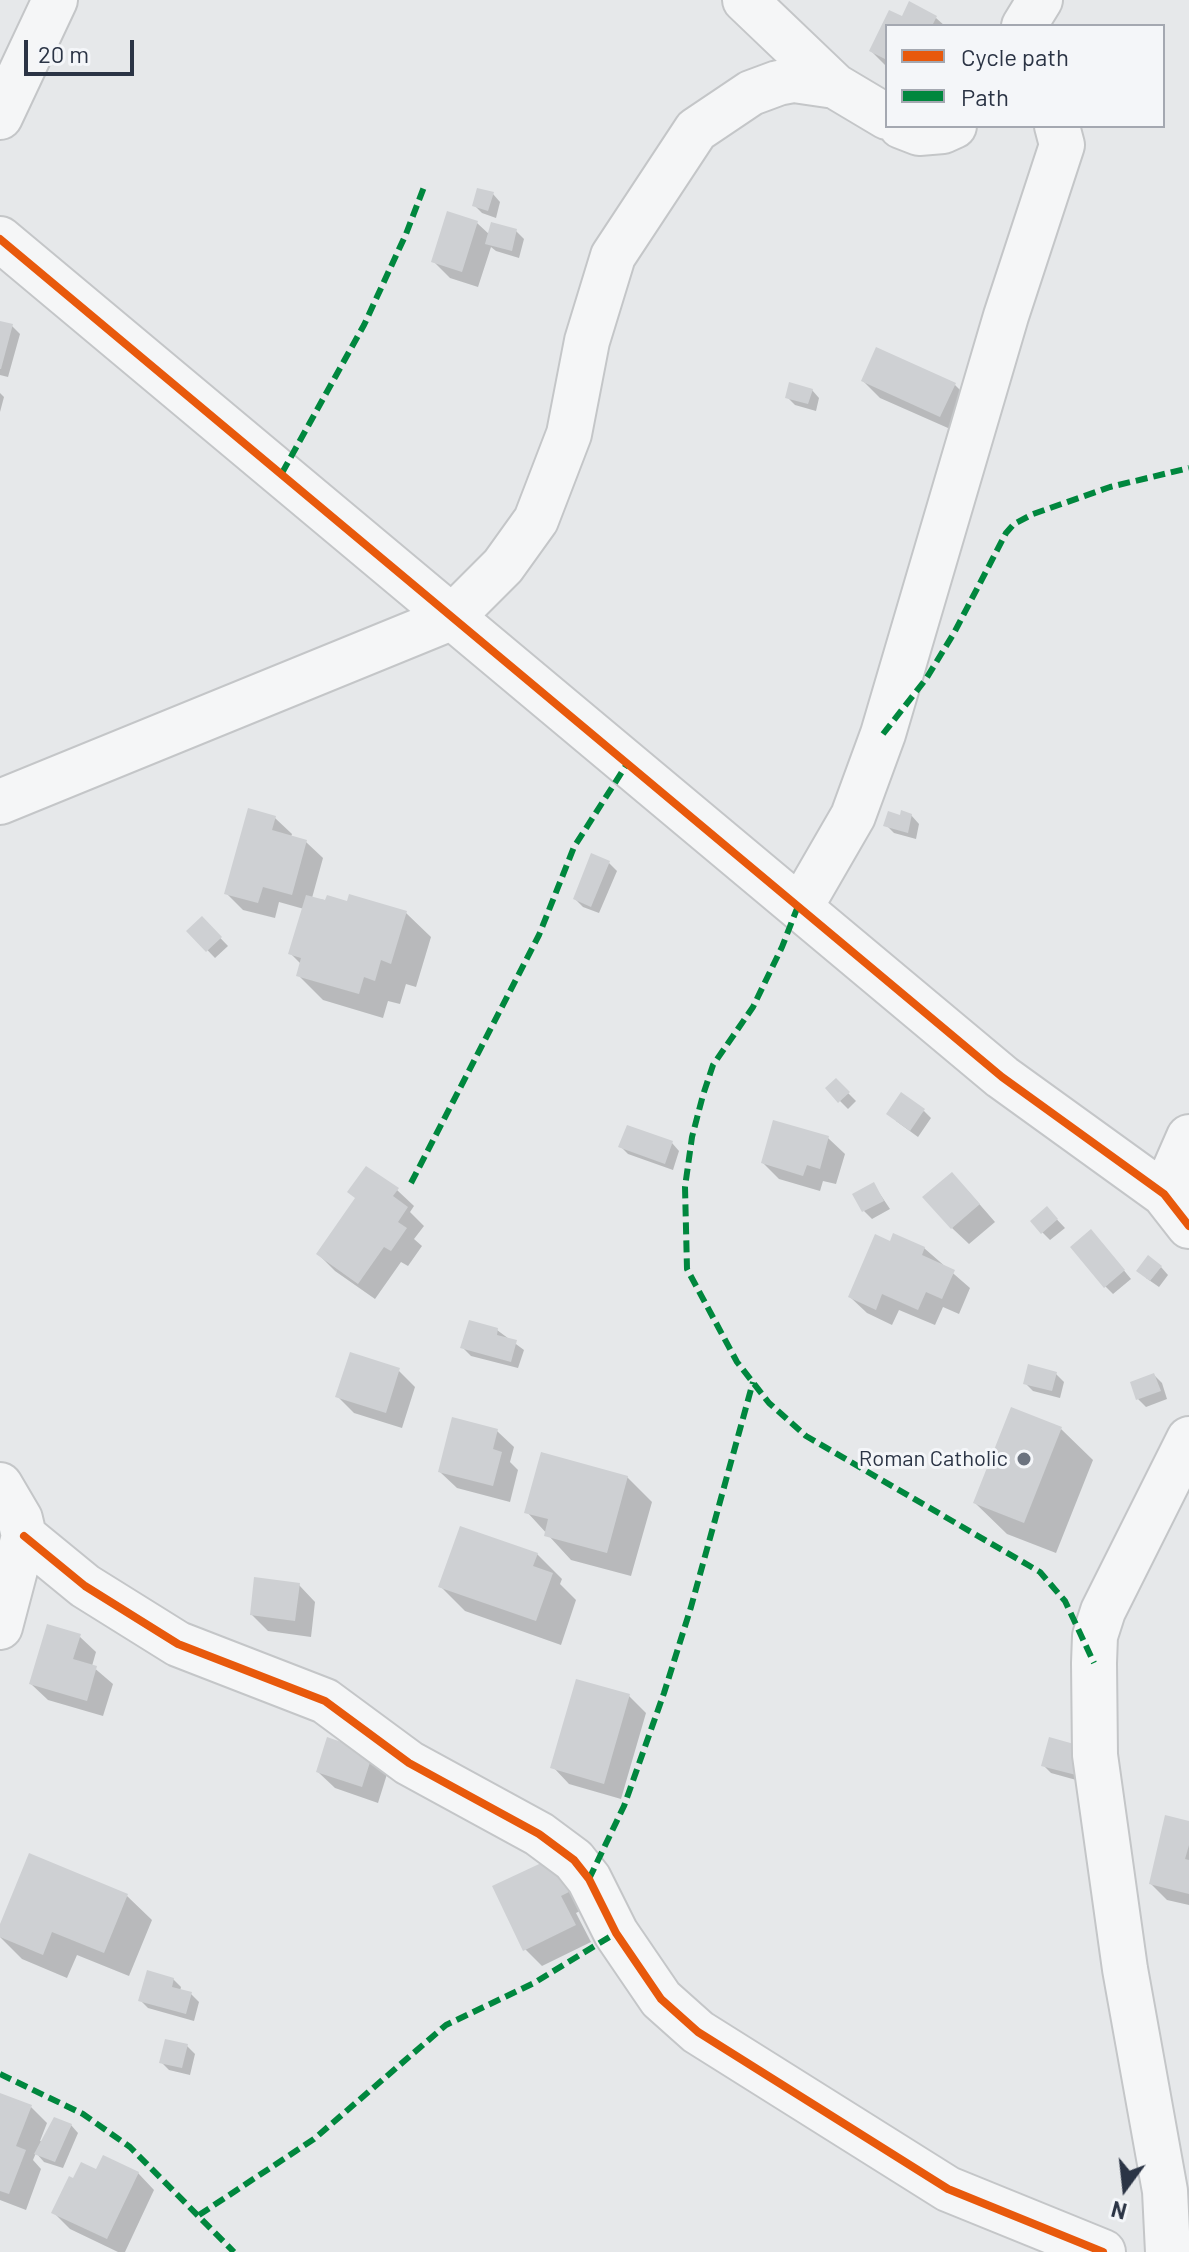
<!DOCTYPE html>
<html>
<head>
<meta charset="utf-8">
<style>
	body { margin:0 }
	#map { position:relative; width:1189px; height:2252px; overflow:hidden; background:#e6e8ea; font-family:Barlow,sans-serif }
	canvas { display:block }
	.legend { position:absolute; left:885px; top:24px; width:280px; height:104px; box-sizing:border-box; background:#f4f6f9; border:2px solid #a4a8b1; margin:0; padding:10px 14px; list-style:none; font-size:24px; color:#2b3445 }
	.legend li { display:flex; align-items:center; gap:16px; height:40px }
	.legend b { width:40px; border:2px solid #a4a8b1 }
	.north { position:absolute; left:1085px; top:2148px; width:80px; height:80px; -webkit-text-stroke:6px #f4f6f9; paint-order:stroke; rotate:195deg; font-size:22px; font-weight:700; line-height:32px; text-align:center; color:#2b3445 }
	.north::after { content:''; display:block; margin:auto; width:28px; height:36px; background:#2b3445; clip-path:polygon(50% 0,100% 100%,50% 72%,0 100%) }
	.scale { position:absolute; left:24px; top:40px; width:110px; height:36px; box-sizing:border-box; border:4px solid #2b3445; border-top:0; padding-left:10px; font-size:24px; line-height:28px; white-space:nowrap; color:#2b3445; -webkit-text-stroke:6px #f4f6f9; paint-order:stroke }
</style>
</head>
<body>
<div id="map">
<canvas width="1189" height="2252"></canvas>
<ul class="legend">
<li><b style="height:10px;background:#e8590c"></b>Cycle path</li>
<li><b style="height:10px;background:#00873e"></b>Path</li>
</ul>
<div class="north">N</div>
<div class="scale">20 m</div>
</div>
<script>
const c = document.querySelector('canvas').getContext('2d');
c.lineJoin = 'round';
function paint(path, color) {
  c.fillStyle = color;
  c.fill(path, 'evenodd');
}
function toPath(rows) {
  const path = new Path2D();
  for (const r of rows) {
    path.moveTo(r[0], r[1]);
    for (let i = 2; i < r.length; i += 2) path.lineTo(r[i], r[i + 1]);
  }
  return path;
}
function strokePath(path, color, width, dash) {
  c.strokeStyle = color;
  c.lineWidth = width;
  c.lineCap = dash ? 'butt' : 'round';
  c.setLineDash(dash || []);
  c.stroke(path);
}
function label(font, color, halo, rows, align = 'center') {
  c.font = font + ' Barlow,sans-serif';
  c.lineWidth = 6;
  c.setLineDash([]);
  c.textBaseline = 'middle';
  c.strokeStyle = halo;
  c.fillStyle = color;
  for (const [text, x, y, turn = 0] of rows) {
    c.save();
    c.translate(x, y);
    c.rotate((+turn || 0) * Math.PI / 180);
    c.textAlign = isNaN(turn) ? turn : align;
    if (halo) c.strokeText(text, 0, 0);
    c.fillText(text, 0, 0);
    c.restore();
  }
}
const shadow = toPath([
	[890,13,903,19,936,18,945,26,887,26,887,67,871,51],
	[493,194,500,202,496,218,482,213,474,205],
	[477,223,490,235,516,231,524,239,519,258,496,251,491,247,478,287,450,278,433,261],
	[0,323,12,326,20,334,8,377,0,375],
	[863,381,955,385,971,401,957,432,880,398],
	[812,390,819,398,816,411,795,405,787,397],
	[0,393,4,397,0,412],
	[911,815,919,824,916,839,894,833,886,825],
	[275,818,292,834,291,837,306,842,323,858,312,898,406,913,431,937,416,987,406,984,400,1004,388,1001,383,1018,323,1000,298,975,302,965,290,953,304,909,279,902,275,918,243,910,226,893],
	[609,863,617,871,599,913,583,907,575,899],
	[202,919,228,946,215,958,189,931],
	[836,1081,856,1101,848,1109,828,1089],
	[924,1111,931,1118,918,1137,896,1121],
	[828,1138,845,1154,836,1184,823,1181,820,1191,779,1179,763,1163],
	[672,1143,679,1151,673,1170,628,1154,620,1146],
	[874,1185,890,1209,872,1219,864,1211],
	[397,1190,414,1206,410,1212,424,1226,414,1239,422,1246,408,1266,401,1262,375,1299,335,1271,318,1254],
	[968,1191,995,1222,969,1244,952,1228],
	[1047,1209,1065,1228,1050,1240,1042,1232],
	[1099,1240,1131,1279,1113,1294,1105,1286],
	[891,1244,924,1248,970,1288,959,1314,943,1307,935,1325,899,1310,892,1325,867,1313,850,1297],
	[1161,1267,1168,1275,1159,1287,1146,1278],
	[497,1330,524,1350,518,1368,471,1356,463,1348],
	[398,1370,415,1387,402,1428,354,1413,337,1396],
	[1056,1374,1064,1382,1060,1398,1033,1391,1025,1383],
	[1154,1375,1162,1383,1167,1399,1146,1407,1138,1399],
	[1061,1429,1093,1460,1056,1553,1007,1534,975,1503],
	[497,1431,514,1447,510,1462,518,1470,510,1502,457,1488,440,1472],
	[627,1477,652,1502,631,1576,571,1560,527,1512],
	[537,1554,562,1579,560,1584,576,1600,561,1645,465,1611,441,1587],
	[299,1585,315,1602,311,1637,268,1631,252,1615],
	[79,1636,96,1652,92,1666,113,1684,103,1716,48,1700,31,1684],
	[629,1696,646,1713,621,1799,569,1784,553,1767],
	[328,1740,388,1771,378,1803,335,1788,318,1772],
	[1073,1746,1087,1783,1051,1773,1043,1765],
	[1189,1823,1189,1905,1167,1900,1151,1884],
	[552,1860,584,1909,576,1913,591,1942,542,1966,525,1949],
	[127,1896,152,1920,129,1976,77,1955,67,1978,22,1959,0,1937,0,1929],
	[173,1979,181,1987,180,1991,191,1994,199,2002,194,2021,148,2008,140,2000],
	[187,2046,195,2054,190,2075,169,2070,161,2062],
	[0,2095,31,2107,47,2123,40,2141,43,2142,71,2125,78,2133,63,2168,44,2162,36,2153,33,2160,41,2169,26,2210,0,2200],
	[97,2172,138,2173,154,2190,125,2252,118,2252,70,2229,54,2213,74,2181]
]);
const building = toPath([
	[909,1,937,16,932,26,887,26,887,60,869,51,889,10,902,16],
	[477,188,494,192,488,211,472,206],
	[447,211,478,221,462,272,431,262],
	[491,222,517,229,512,251,485,244],
	[0,321,13,324,1,369,0,369],
	[876,347,956,383,940,417,861,381],
	[789,382,813,389,808,404,785,398],
	[248,808,276,816,272,830,307,840,292,895,263,887,258,903,224,894],
	[901,810,912,814,908,833,883,826,888,811,900,815],
	[591,853,610,861,591,907,573,899],
	[349,894,407,911,391,964,381,960,375,981,364,977,359,994,296,976,301,958,288,954,306,895,325,900,327,895,347,901],
	[202,916,222,937,206,952,186,931],
	[836,1078,850,1092,838,1103,825,1088],
	[901,1092,925,1109,910,1131,886,1114],
	[773,1120,829,1136,820,1169,807,1165,803,1176,761,1163],
	[627,1125,673,1141,665,1164,618,1147],
	[366,1166,399,1188,393,1196,408,1207,398,1222,407,1228,391,1251,384,1247,358,1284,316,1254,355,1198,347,1192],
	[952,1172,980,1204,951,1229,922,1197],
	[874,1182,884,1201,862,1212,852,1194],
	[1047,1206,1058,1219,1041,1234,1030,1221],
	[1091,1229,1125,1270,1104,1288,1070,1247],
	[893,1233,925,1247,922,1255,955,1270,942,1299,926,1292,918,1310,882,1294,876,1310,848,1297,875,1234,890,1241],
	[1148,1255,1162,1266,1150,1281,1136,1271],
	[469,1320,498,1328,497,1335,517,1340,511,1362,460,1348],
	[350,1352,400,1368,386,1413,335,1397],
	[1028,1364,1057,1372,1052,1391,1023,1384],
	[1154,1373,1161,1391,1136,1400,1130,1382],
	[1011,1407,1062,1427,1024,1523,973,1503],
	[452,1417,498,1429,493,1449,502,1452,493,1486,438,1472],
	[541,1452,628,1476,607,1553,544,1536,548,1519,524,1513],
	[460,1526,538,1553,533,1566,553,1573,536,1621,438,1587],
	[254,1577,300,1583,295,1621,250,1615],
	[47,1624,81,1634,73,1659,97,1666,87,1701,29,1684],
	[576,1679,630,1694,604,1784,550,1768],
	[327,1737,373,1753,362,1787,316,1772],
	[1049,1737,1074,1744,1072,1754,1084,1758,1080,1776,1041,1766],
	[1165,1815,1189,1821,1189,1845,1185,1859,1189,1860,1189,1894,1149,1884],
	[29,1853,128,1894,104,1953,52,1932,43,1955,0,1937,0,1924],
	[552,1858,569,1892,561,1896,576,1925,523,1951,492,1886],
	[147,1970,174,1978,172,1987,192,1992,186,2014,138,2001],
	[165,2039,188,2044,182,2068,159,2063],
	[0,2093,32,2105,16,2146,26,2150,9,2194,0,2191],
	[54,2117,72,2124,55,2162,34,2154],
	[103,2155,139,2172,107,2239,51,2213,69,2176,73,2178,81,2162,96,2169]
]);
const minor = toPath([
	[745,0,835,86],
	[1024,26,1040,0],
	[0,117,55,0],
	[901,126,919,133,943,131,954,126],
	[0,239,1002,1077,1164,1194,1189,1226],
	[0,802,451,618,503,566,536,520,569,434,587,341,613,256,696,130,751,93,778,83,794,80,835,86,887,117],
	[801,906,853,816,883,734,1006,316,1062,145,1057,126],
	[1164,1194,1189,1137],
	[0,1485,20,1519,24,1536,0,1627],
	[24,1536,85,1586,178,1644,325,1701,409,1763,539,1834,574,1860,589,1879,616,1933,661,1999,698,2032,948,2189,1103,2252],
	[1168,2252,1165,2191,1125,1969,1095,1755,1094,1663,1095,1636,1103,1611,1189,1439]
]);
const quiet = toPath([
	[282,473,364,325,406,234,424,187],
	[883,734,926,679,954,633,1006,533,1014,524,1033,514,1110,487,1189,468],
	[798,906,782,947,753,1007,713,1065,703,1095,692,1137,685,1187,687,1269,737,1362,769,1403,806,1436,1040,1572,1065,1601,1094,1663],
	[411,1183,539,935,574,847,627,764],
	[589,1879,624,1806,664,1693,691,1607,753,1382],
	[0,2074,83,2114,130,2147,234,2252],
	[199,2215,314,2139,446,2025,534,1983,616,1933]
]);
const cycleway = toPath([
	[0,239,1002,1077,1164,1194,1189,1226],
	[24,1536,85,1586,178,1644,325,1701,409,1763,539,1834,574,1860,589,1879,616,1933,661,1999,698,2032,948,2189,1103,2252]
]);
const markers = [
	[1024,1459,8,"#6c737f"]
];
const poiNames = [
	["Roman Catholic",1008,1459]
];
paint(shadow, '#0003');
paint(building, '#ced0d3');
strokePath(minor, '#c4c6c8', 48);
strokePath(minor, '#f5f6f7', 44);
strokePath(quiet, '#00873e', 6, [12, 6]);
strokePath(cycleway, '#e8590c', 8);
for (const [x, y, r, color] of markers) {
  const dot = new Path2D();
  dot.arc(x, y, r, 0, 2 * Math.PI);
  c.fillStyle = color;
  c.fill(dot);
  strokePath(dot, '#f4f6f9', 3);
}
label('22px', '#2b3445', '#f4f6f9', poiNames, 'right');
</script>
</body>
</html>
